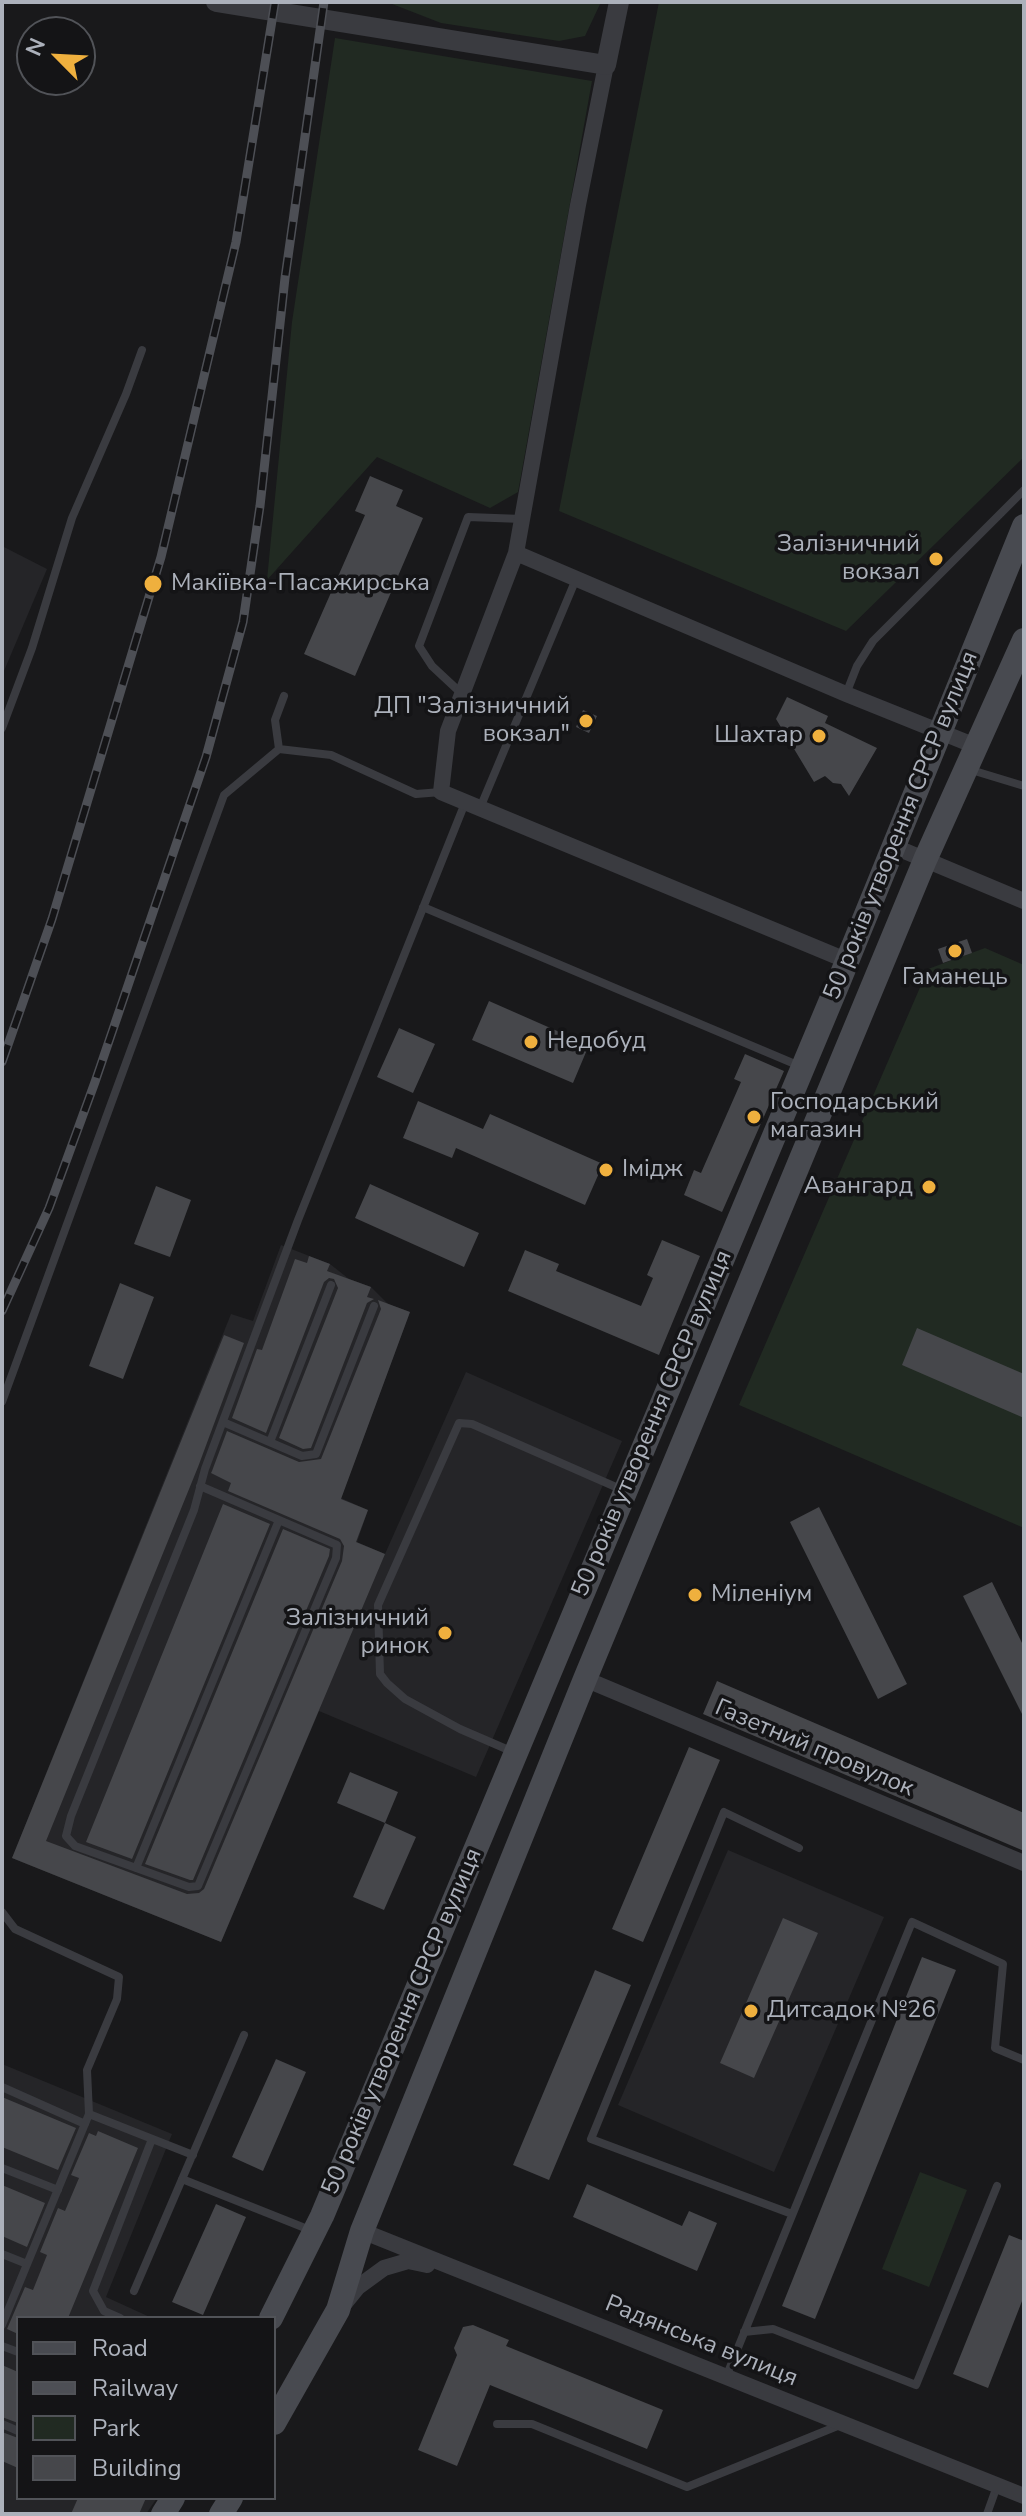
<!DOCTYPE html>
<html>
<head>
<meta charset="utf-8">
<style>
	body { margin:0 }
	#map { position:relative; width:1026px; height:2516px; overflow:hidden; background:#19191b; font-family:"Nunito Sans",sans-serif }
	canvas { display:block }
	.frame { position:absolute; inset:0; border:4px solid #acb1bb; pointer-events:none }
	.legend { position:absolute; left:16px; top:2316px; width:260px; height:184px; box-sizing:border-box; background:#141416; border:2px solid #515358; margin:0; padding:10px 14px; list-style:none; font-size:24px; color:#acb1bb }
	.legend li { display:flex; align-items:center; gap:16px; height:40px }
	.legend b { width:40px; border:2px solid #515358 }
	.north { position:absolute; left:16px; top:16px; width:80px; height:80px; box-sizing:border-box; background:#141416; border:2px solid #515358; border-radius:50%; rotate:294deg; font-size:22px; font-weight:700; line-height:32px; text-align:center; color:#acb1bb }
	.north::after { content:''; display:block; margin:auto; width:28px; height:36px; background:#efb03e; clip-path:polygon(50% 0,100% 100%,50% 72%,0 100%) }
</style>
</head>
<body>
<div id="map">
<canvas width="1026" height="2516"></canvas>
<div class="frame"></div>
<ul class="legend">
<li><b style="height:10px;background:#484a50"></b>Road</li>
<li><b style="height:10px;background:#4d4f55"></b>Railway</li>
<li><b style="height:22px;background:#212a22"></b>Park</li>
<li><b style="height:22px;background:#46474b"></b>Building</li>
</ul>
<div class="north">N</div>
</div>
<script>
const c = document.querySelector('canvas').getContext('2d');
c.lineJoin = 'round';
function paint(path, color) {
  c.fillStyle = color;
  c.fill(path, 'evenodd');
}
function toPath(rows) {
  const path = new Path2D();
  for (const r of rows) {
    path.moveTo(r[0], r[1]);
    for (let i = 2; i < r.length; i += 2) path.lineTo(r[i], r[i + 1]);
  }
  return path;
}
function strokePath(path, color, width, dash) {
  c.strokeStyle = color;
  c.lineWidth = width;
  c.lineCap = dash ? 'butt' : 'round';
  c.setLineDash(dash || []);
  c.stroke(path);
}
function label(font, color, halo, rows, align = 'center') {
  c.font = font + ' "Nunito Sans",sans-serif';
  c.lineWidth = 7;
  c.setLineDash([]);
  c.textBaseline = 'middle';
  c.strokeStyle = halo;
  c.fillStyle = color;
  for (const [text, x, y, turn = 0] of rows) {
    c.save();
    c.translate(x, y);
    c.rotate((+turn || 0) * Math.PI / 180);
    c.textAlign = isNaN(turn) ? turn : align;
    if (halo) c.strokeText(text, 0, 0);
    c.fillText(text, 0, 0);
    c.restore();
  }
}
const built = toPath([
	[2,546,47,569,4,671,2,670],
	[281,1245,330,1264,349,1279,371,1287,388,1304,410,1312,341,1498,368,1510,357,1542,385,1554,466,1372,622,1441,476,1777,319,1711,221,1942,12,1858,231,1314,253,1321],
	[728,1850,884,1917,774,2172,618,2105],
	[2,2064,172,2134,106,2297,152,2318,18,2318,18,2498,157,2498,146,2514,2,2514]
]);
const green = toPath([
	[387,2,601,2,585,36,559,41,441,23],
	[659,2,1024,2,1024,457,846,631,559,511],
	[335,38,592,81,518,492,490,508,377,457,267,580,292,322],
	[985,948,1024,965,1024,1528,739,1405,928,969],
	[920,2172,967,2190,929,2287,882,2269]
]);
const building = toPath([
	[370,476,403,490,396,506,423,518,355,676,304,654,365,515,355,511],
	[787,697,828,716,825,723,877,748,849,796,841,784,833,783,825,776,814,782,776,719],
	[583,710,597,716,589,733,576,727],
	[967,939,972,953,943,963,938,949],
	[489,1001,589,1045,573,1083,472,1040],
	[399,1028,435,1044,413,1093,377,1077],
	[745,1054,784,1071,722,1212,684,1195,694,1170,701,1173,741,1082,734,1079],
	[418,1101,483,1129,490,1114,603,1164,585,1205,456,1148,452,1158,403,1138],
	[370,1184,479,1233,464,1267,355,1218],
	[156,1186,191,1200,170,1257,134,1244],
	[662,1240,700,1256,659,1355,508,1291,525,1250,559,1264,556,1271,641,1306,653,1278,647,1275],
	[309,1256,330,1264,327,1271,371,1287,367,1297,374,1299,367,1303,311,1448,303,1449,279,1438,338,1288,334,1279,329,1278,324,1282,266,1433,232,1418,257,1349,262,1350,295,1259,307,1263],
	[120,1283,154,1297,123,1379,89,1366],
	[378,1300,410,1312,341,1499,368,1510,356,1542,385,1554,221,1942,12,1858,224,1335,244,1343,198,1467,46,1841,187,1894,199,1893,204,1889,342,1561,344,1546,340,1539,228,1491,231,1483,211,1473,212,1471,227,1431,299,1462,321,1459,381,1309],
	[917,1328,1024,1374,1024,1418,902,1365],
	[223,1504,270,1524,132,1859,86,1842],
	[819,1507,907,1684,878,1699,790,1522],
	[283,1529,330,1549,329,1556,193,1880,190,1880,145,1864],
	[992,1582,1024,1647,1024,1718,963,1596],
	[717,1681,1024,1813,1024,1851,703,1714],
	[689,1747,720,1760,643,1942,612,1929],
	[350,1772,398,1792,385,1823,337,1803],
	[385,1823,416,1837,384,1910,353,1897],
	[783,1918,818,1933,754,2078,720,2063],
	[922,1957,956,1970,815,2319,782,2306],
	[595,1970,631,1985,549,2180,513,2165],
	[276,2059,306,2072,263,2171,232,2157],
	[2,2097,76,2128,58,2170,2,2147],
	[98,2131,138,2148,68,2318,18,2318,18,2334,7,2329,25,2287,33,2290,47,2255,40,2252,58,2208,65,2211,79,2178,71,2175,89,2133,96,2136],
	[587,2184,682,2226,689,2211,717,2223,697,2271,573,2217],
	[2,2185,45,2203,27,2247,2,2236],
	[216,2204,246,2217,203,2315,172,2302],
	[1009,2235,1024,2241,1024,2296,988,2388,953,2374],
	[473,2325,509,2340,506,2346,663,2410,647,2449,490,2385,457,2466,418,2450,457,2355,454,2348,463,2327],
	[2,2365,18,2372,18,2423,2,2417],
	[2,2432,18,2438,18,2468,2,2461],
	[78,2498,146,2498,139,2514,71,2514]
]);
const service = toPath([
	[462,694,432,666,419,646,468,517,522,519],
	[846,694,857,666,873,641,1024,490],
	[284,696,275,720,279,749,331,755,416,794,441,792],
	[2,728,32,648,72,518,126,394,142,350],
	[968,769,1024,786],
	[480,808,576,579],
	[423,907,802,1067],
	[2,1402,224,795,279,749],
	[223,1422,302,1456,316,1454,374,1306],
	[270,1442,331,1285],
	[200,1486,337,1545,336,1558,198,1886,189,1887,75,1846,66,1836,71,1816,194,1510,205,1469,298,1220,465,803],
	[511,1751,460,1729,405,1699,387,1683,380,1674,378,1605,459,1423,472,1424,625,1491],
	[136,1868,279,1520],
	[2,1912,15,1929,119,1977,117,1999,87,2070,89,2114,2,2325],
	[2,2087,85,2124],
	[89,2114,193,2155],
	[2,2168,58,2190],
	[182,2179,310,2230],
	[792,2214,591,2139,724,1812,799,1848],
	[2,2254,27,2264],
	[134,2291,244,2035],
	[120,2318,104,2311,93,2291,152,2139],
	[744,2332,773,2329,916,2385,997,2186],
	[2,2346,18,2352],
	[726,2377,912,1922,1003,1964,995,2048,1024,2060],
	[2,2424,18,2431],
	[497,2424,532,2424,687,2487,840,2425],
	[987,2514,997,2486]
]);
const minor = toPath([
	[606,65,578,205,516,553,448,731,441,792,848,961],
	[516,553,846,694,978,747],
	[895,847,1024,901],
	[585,1679,1024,1863],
	[362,2231,1024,2496],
	[345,2303,358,2287,384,2268,408,2261,427,2265]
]);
const tertiary = toPath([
	[216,2,606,65,619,2]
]);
const secondary = toPath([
	[271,2318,322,2216,839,981,1024,526],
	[274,2423,338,2310,362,2231,585,1679,925,860,1024,640],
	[163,2514,173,2498],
	[221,2514,231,2498]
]);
const rail = toPath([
	[2,1062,52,919,161,557,236,242,275,2],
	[2,1311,49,1208,95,1082,206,757,243,622,260,506,285,278,324,2]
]);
const markers = [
	[936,559,8,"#efb03e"],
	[153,584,10,"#efb03e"],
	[586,721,8,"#efb03e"],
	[819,736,8,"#efb03e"],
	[955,951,8,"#efb03e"],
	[531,1042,8,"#efb03e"],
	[754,1117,8,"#efb03e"],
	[606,1170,8,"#efb03e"],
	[929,1187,8,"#efb03e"],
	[695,1595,8,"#efb03e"],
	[445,1633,8,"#efb03e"],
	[751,2011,8,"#efb03e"]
];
const poiNames = [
	["Залізничний",920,545,"right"],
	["вокзал",920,573,"right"],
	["Макіївка-Пасажирська",171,584],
	["ДП \"Залізничний",570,707,"right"],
	["вокзал\"",570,735,"right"],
	["Шахтар",803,736,"right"],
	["Гаманець",955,978,"center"],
	["Недобуд",547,1042],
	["Господарський",770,1103],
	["магазин",770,1131],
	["Імідж",622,1170],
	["Авангард",913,1187,"right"],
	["Міленіум",711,1595],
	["Залізничний",429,1619,"right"],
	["ринок",429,1647,"right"],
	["Дитсадок №26",767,2011]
];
const streetNames = [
	["50 років утворення СРСР вулиця",902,826,-68],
	["50 років утворення СРСР вулиця",653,1424,-67],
	["Газетний провулок",814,1749,23],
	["50 років утворення СРСР вулиця",403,2022,-67],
	["Радянська вулиця",701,2342,22]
];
paint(built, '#252528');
paint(green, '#212a22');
paint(building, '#46474b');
strokePath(service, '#3a3b40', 8);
strokePath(minor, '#3a3b40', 16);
strokePath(tertiary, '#3a3b40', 20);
strokePath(secondary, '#484a50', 24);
strokePath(rail, '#4d4f55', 9);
strokePath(rail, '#141416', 6, [18]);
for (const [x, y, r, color] of markers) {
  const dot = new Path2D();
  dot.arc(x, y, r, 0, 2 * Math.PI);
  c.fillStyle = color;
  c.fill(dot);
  strokePath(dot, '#141416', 3);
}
label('24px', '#acb1bb', '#141416', poiNames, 'left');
label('24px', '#acb1bb', '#141416', streetNames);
</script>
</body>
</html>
